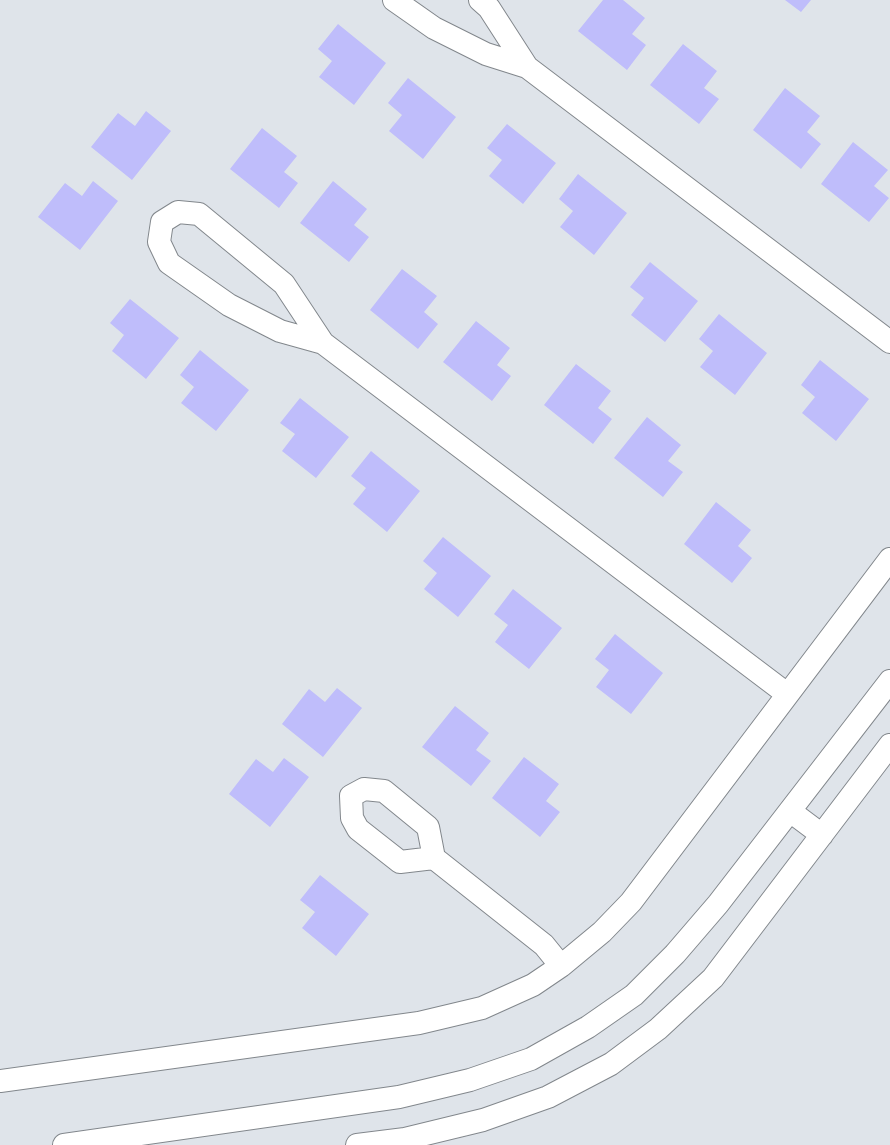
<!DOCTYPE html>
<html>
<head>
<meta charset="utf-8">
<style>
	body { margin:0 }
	canvas { display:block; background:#dfe4ea }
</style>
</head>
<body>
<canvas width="890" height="1145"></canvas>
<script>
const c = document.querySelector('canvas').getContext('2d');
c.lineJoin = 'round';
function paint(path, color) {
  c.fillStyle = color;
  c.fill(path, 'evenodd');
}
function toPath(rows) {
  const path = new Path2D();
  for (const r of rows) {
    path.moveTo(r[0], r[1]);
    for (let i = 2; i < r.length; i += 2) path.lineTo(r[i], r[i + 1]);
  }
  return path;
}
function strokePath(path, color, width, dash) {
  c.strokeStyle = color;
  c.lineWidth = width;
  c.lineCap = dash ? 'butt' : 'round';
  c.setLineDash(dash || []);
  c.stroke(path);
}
const building = toPath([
	[603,0,623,0,645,18,632,34,646,45,627,70,578,31],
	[785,0,811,0,801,12],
	[338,24,386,63,354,105,319,77,332,61,318,49],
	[683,44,717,71,704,88,719,99,699,124,650,85],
	[408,78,456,117,423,159,389,131,402,115,388,103],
	[785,88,820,116,807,132,821,144,801,169,753,130],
	[146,111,171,131,132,180,91,147,118,113,135,126],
	[507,124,556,163,523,204,489,176,502,160,487,148],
	[262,128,297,156,284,172,298,183,279,208,230,169],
	[853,142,888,170,874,186,889,198,869,222,821,184],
	[578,174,627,213,594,255,560,227,573,211,559,199],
	[93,181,118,201,80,250,38,217,65,183,82,196],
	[333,181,367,209,354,225,369,237,349,262,300,223],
	[650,262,698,301,665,342,631,315,644,298,630,287],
	[402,269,437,296,424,312,438,324,418,349,370,310],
	[130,299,179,338,146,379,112,351,124,335,110,323],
	[719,314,767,353,735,395,700,367,713,351,699,339],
	[476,321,510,348,497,365,511,376,492,401,443,362],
	[200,350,249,390,216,431,181,403,194,387,180,375],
	[820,360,869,399,836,441,802,413,815,397,801,385],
	[576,364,611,391,598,408,612,419,593,444,544,405],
	[300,398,349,437,316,478,282,451,295,434,280,423],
	[647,417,681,445,668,461,683,472,663,497,614,458],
	[371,451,420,491,387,532,353,504,366,488,351,476],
	[716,502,751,530,738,546,752,558,732,583,684,544],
	[443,537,491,576,458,617,424,589,437,573,423,561],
	[513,589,562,628,529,669,495,642,508,625,494,614],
	[615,634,663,673,631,714,596,687,609,670,595,659],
	[337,688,362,708,323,757,282,724,309,689,325,702],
	[455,706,489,733,476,750,491,761,471,786,422,747],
	[524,757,559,784,546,801,560,812,540,837,492,798],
	[284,758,309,777,270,827,229,794,256,759,273,772],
	[320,875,369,914,336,956,302,928,315,912,300,900]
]);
const minor = toPath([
	[394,0,434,28,486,54,527,67],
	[480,0,489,8,527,67,890,342],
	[323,343,280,331,229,305,169,263,159,242,162,222,178,212,199,214,284,284,323,343,787,694],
	[434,858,400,862,358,829,352,818,351,796,364,789,384,791,428,827,434,858,544,945,561,966],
	[0,1081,419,1023,482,1008,533,985,561,966,602,932,631,902,890,559]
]);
const major = toPath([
	[790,811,822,835],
	[64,1145,399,1097,470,1080,531,1059,588,1027,634,995,675,954,718,904,890,681],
	[357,1145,405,1139,483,1120,548,1097,611,1064,658,1029,713,978,890,745]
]);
paint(building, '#bfbdfb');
strokePath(minor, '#82878c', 24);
strokePath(major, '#82878c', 24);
strokePath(minor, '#fff', 22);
strokePath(major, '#fff', 22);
</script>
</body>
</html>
